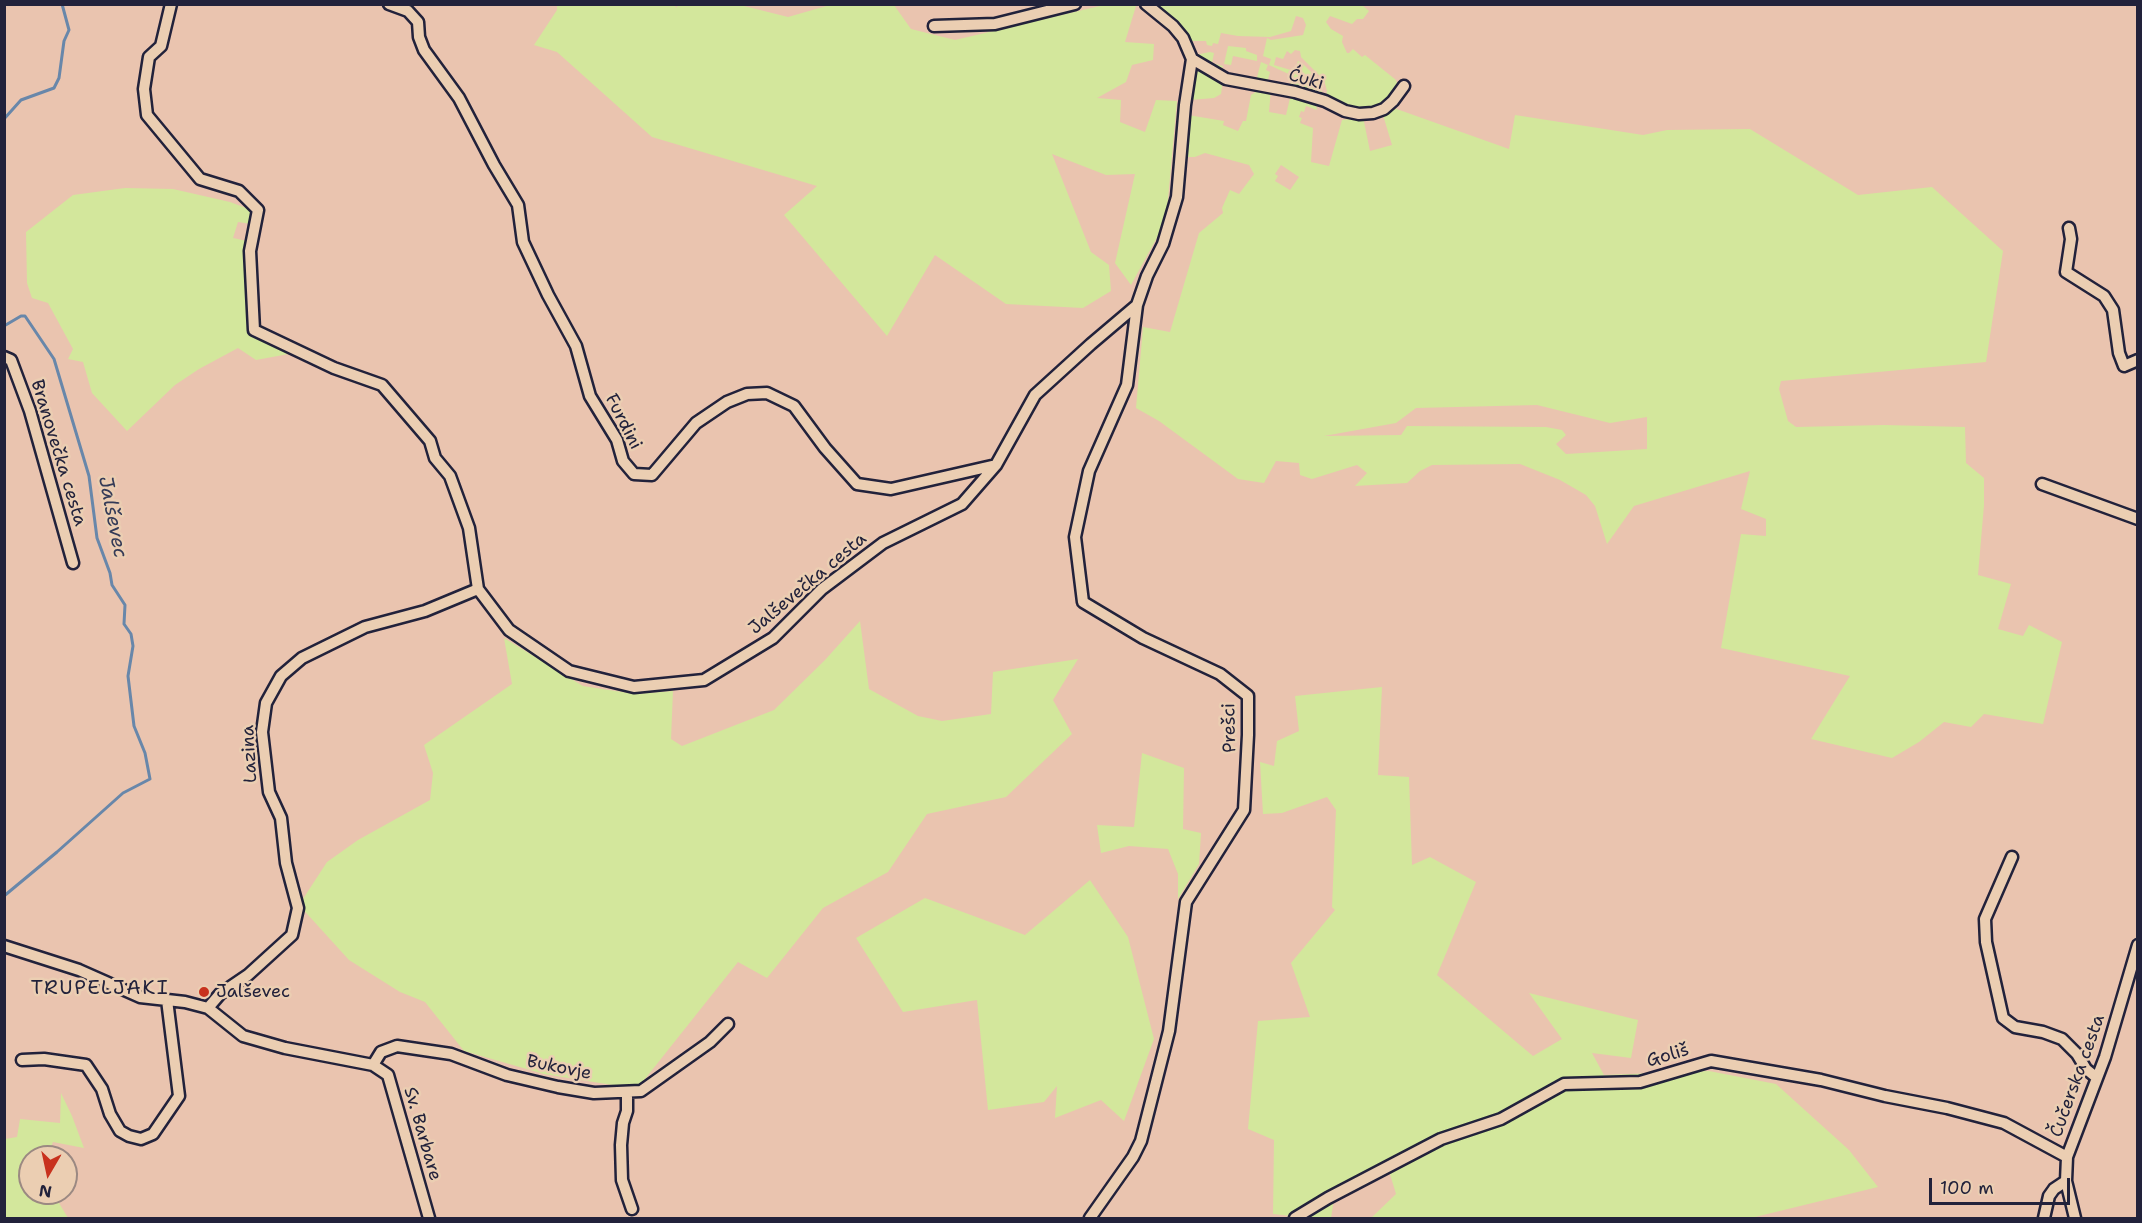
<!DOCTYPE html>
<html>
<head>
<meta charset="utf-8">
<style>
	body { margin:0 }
	#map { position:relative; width:2142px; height:1223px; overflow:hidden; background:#eac4af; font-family:"Shantell Sans",sans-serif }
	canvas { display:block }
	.frame { position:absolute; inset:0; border:6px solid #22223b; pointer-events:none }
	.north { position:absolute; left:18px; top:1145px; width:60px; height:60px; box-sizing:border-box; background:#ebceb2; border:2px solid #9b8982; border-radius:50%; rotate:189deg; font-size:16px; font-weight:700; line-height:24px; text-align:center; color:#22223b }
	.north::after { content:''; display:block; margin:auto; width:21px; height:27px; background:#c8321e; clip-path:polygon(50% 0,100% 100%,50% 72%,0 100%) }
	.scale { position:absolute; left:1929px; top:1178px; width:141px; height:27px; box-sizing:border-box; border:3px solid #22223b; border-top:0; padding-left:8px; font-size:18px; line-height:21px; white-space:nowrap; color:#22223b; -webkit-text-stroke:4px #ebceb2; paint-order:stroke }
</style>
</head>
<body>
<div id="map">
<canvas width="2142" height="1223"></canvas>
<div class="frame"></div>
<div class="north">N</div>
<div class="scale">100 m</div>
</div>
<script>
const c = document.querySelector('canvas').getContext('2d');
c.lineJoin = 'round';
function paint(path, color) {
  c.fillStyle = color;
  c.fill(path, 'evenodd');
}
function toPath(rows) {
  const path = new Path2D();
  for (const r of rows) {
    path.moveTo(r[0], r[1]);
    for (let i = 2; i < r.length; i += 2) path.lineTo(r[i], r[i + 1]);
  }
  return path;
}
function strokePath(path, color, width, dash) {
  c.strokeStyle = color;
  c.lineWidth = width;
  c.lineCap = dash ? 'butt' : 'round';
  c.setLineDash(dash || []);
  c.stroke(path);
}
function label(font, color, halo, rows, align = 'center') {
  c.font = font + ' "Shantell Sans",sans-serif';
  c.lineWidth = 5;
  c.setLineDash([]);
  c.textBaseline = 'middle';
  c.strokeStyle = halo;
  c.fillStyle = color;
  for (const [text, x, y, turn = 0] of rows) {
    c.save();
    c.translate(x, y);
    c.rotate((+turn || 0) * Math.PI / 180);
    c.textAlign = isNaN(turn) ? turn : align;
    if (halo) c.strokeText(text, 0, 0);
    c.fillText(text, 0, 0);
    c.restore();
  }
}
const green = toPath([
	[675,4,676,8,678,5,740,5,788,17,830,5,894,5,911,29,955,40,1104,5,1136,6,1125,42,1154,44,1153,60,1132,65,1126,82,1097,98,1121,100,1120,122,1145,132,1156,100,1177,101,1166,221,1131,285,1115,263,1135,174,1106,175,1052,154,1091,252,1109,265,1111,291,1083,308,1006,304,935,255,887,336,784,215,817,186,652,137,557,52,534,45,557,10,557,5],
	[1154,5,1362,5,1369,11,1363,19,1357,19,1352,24,1330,16,1326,22,1331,29,1343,36,1342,42,1347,53,1349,53,1353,49,1362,57,1365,55,1396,80,1399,89,1384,106,1359,111,1325,99,1327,91,1324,80,1301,57,1300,51,1295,50,1291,54,1287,51,1283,59,1276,57,1274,65,1294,71,1298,61,1302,63,1320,81,1322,91,1320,94,1289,89,1293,76,1269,65,1271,59,1263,56,1267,38,1271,40,1303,35,1306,25,1303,18,1296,16,1291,31,1270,37,1238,36,1221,33,1218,44,1213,43,1212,46,1207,45,1206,41,1189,41],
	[1228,46,1246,48,1246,51,1257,55,1257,61,1233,56,1231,65,1224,64],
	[1210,52,1214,53,1212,63,1223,66,1220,73,1195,55],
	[1261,62,1268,65,1266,70,1270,72,1267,83,1256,81],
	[1194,66,1223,80,1221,94,1214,98,1190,100],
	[1260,89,1271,89,1269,112,1286,115,1290,98,1278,95,1279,91,1312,100,1316,104,1317,110,1306,106,1304,112,1301,111,1299,117,1302,118,1300,123,1313,128,1311,162,1329,166,1342,120,1363,117,1370,151,1392,145,1383,115,1391,107,1509,149,1515,115,1643,135,1667,130,1750,129,1858,195,1932,187,2003,251,1986,362,1781,381,1779,389,1788,421,1796,427,1884,425,1965,427,1966,463,1984,478,1984,505,1978,575,2011,584,1998,629,2023,636,2029,625,2062,642,2043,724,1984,714,1971,727,1944,722,1919,742,1892,758,1811,739,1850,676,1721,648,1741,534,1766,536,1766,519,1741,509,1750,471,1634,506,1607,544,1595,506,1586,495,1560,480,1520,464,1432,465,1420,471,1407,483,1355,486,1367,473,1357,465,1312,479,1300,475,1299,463,1276,461,1264,483,1238,479,1159,421,1136,408,1143,327,1170,332,1199,233,1223,213,1222,208,1230,190,1239,194,1254,174,1249,165,1205,153,1195,157,1185,157,1188,115,1224,121,1223,125,1238,131,1243,121,1246,121,1251,95],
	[1281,165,1299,177,1290,190,1275,181,1278,176,1275,174],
	[1537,405,1610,423,1647,417,1647,449,1566,454,1556,444,1566,435,1562,430,1546,427,1407,426,1401,435,1324,436,1396,423,1416,408],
	[125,188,173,189,230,202,254,211,251,224,238,222,233,238,247,241,253,332,294,353,256,360,238,348,199,369,175,385,127,431,92,393,83,362,68,359,73,349,48,303,32,298,27,283,26,232,73,195],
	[860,621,869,689,918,716,942,721,991,714,993,672,1078,659,1053,700,1072,734,1006,797,927,814,888,872,823,908,767,978,738,962,637,1089,544,1074,464,1051,425,1002,400,992,349,960,299,905,327,862,358,840,430,800,433,773,424,745,512,684,504,638,583,686,635,694,673,691,671,739,682,746,774,710,825,660],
	[1382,687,1378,775,1409,777,1412,865,1430,857,1476,882,1437,975,1533,1056,1562,1039,1529,993,1638,1020,1631,1058,1592,1053,1604,1075,1709,1071,1776,1084,1849,1150,1878,1187,1751,1218,1371,1218,1396,1194,1386,1161,1336,1186,1331,1218,1308,1218,1273,1214,1274,1140,1248,1129,1258,1021,1310,1017,1291,963,1335,910,1332,907,1336,810,1327,797,1282,813,1263,814,1260,762,1274,766,1277,741,1299,731,1295,696],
	[1142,753,1184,768,1183,829,1201,833,1199,864,1178,899,1178,874,1168,849,1129,846,1101,853,1097,825,1134,827],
	[1090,880,1128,937,1154,1039,1124,1121,1101,1100,1055,1118,1057,1086,1044,1102,988,1110,977,1000,903,1012,856,938,925,898,1025,935],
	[61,1093,72,1116,84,1148,53,1142,47,1157,30,1157,30,1193,53,1193,68,1218,5,1218,5,1139,17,1137,20,1119,60,1123]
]);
const stream = toPath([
	[4,119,21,100,54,88,59,78,64,41,69,30,62,4],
	[4,326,21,316,25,316,54,359,89,476,97,538,110,573,112,585,125,605,124,624,131,634,133,646,128,676,134,726,145,753,150,779,123,793,57,852,4,896]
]);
const minor = toPath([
	[171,4,161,46,149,57,144,89,147,115,200,179,239,191,258,210,250,251,254,330,334,368,382,385,430,441,435,458,450,476,469,528,478,589,509,630,569,671,634,687,704,680,773,638,822,589,883,543,962,504,996,465,1035,395,1091,344,1137,305],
	[389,4,408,11,418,22,419,37,424,50,459,98,494,165,518,205,523,242,548,295,576,346,590,396,617,440,623,461,634,474,652,475,696,423,727,402,747,394,767,393,794,406,825,448,857,484,891,489,996,465],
	[934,26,995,24,1075,4],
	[1192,59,1226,79,1295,92,1325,101,1345,111,1359,114,1373,113,1384,109,1393,101,1404,86],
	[2069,228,2071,239,2066,272,2104,296,2113,310,2119,353,2124,366,2138,360],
	[4,357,11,360,30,411,73,563],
	[2042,484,2138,519],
	[2012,857,1985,919,1986,942,2003,1018,2015,1027,2043,1032,2062,1039,2077,1054,2086,1069,2097,1078],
	[4,946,79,970,140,997,185,1002,208,1008,243,1036,285,1048,373,1065,388,1075,429,1218],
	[208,1008,220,994,248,975,292,935,298,908,286,863,281,818,269,792,262,732,266,703,281,676,302,658,365,627,425,611,478,589],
	[22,1060,44,1059,86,1065,102,1089,110,1114,120,1131,129,1136,141,1139,153,1134,179,1096,167,1000],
	[373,1065,381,1052,397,1046,451,1054,507,1075,558,1087,594,1093,641,1091,710,1042,728,1024],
	[627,1092,627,1111,623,1123,621,1145,622,1180,632,1209],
	[1090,1218,1133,1157,1141,1141,1169,1031,1186,902,1244,810,1248,735,1248,696,1220,674,1143,638,1083,602,1075,537,1089,471,1127,385,1137,305,1147,276,1163,244,1177,197,1185,105,1192,59,1183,38,1173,26,1146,4],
	[1295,1218,1328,1198,1441,1139,1501,1119,1564,1084,1640,1082,1711,1061,1821,1080,1885,1096,1947,1108,2004,1123,2067,1157],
	[2044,1218,2049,1196,2054,1189,2066,1181],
	[2075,1218,2066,1181,2067,1157,2105,1057,2138,945]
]);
const markers = [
	[204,992,6,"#c8321e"]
];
const streetNames = [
	["Ćuki",1306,80,16],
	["Furdini",623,422,63],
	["Branovečka cesta",58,453,73],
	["Jalševečka cesta",808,584,-40],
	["Prešci",1230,728,-91],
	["Lazina",250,754,-93],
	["Goliš",1668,1056,-17],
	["Bukovje",559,1068,11],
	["Čučerska cesta",2078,1076,-70],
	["Sv. Barbare",422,1134,74]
];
const poiNames = [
	["Jalševec",216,992]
];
const waterNames = [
	["Jalševec",112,517,79]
];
const neighbourhoodNames = [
	["TRUPELJAKI",100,989]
];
paint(green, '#d3e79c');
strokePath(stream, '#6887aa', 3);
strokePath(minor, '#22223b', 15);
strokePath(minor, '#ebceb2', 10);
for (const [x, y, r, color] of markers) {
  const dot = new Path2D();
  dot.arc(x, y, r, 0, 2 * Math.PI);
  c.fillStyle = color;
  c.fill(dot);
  strokePath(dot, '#ebceb2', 2);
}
label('18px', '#22223b', '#ebceb2', streetNames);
label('18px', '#22223b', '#ebceb2', poiNames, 'left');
label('italic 20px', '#343b57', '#ebceb2', waterNames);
c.letterSpacing = '1.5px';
label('20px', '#22223b', '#ebceb2', neighbourhoodNames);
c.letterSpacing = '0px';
</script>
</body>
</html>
